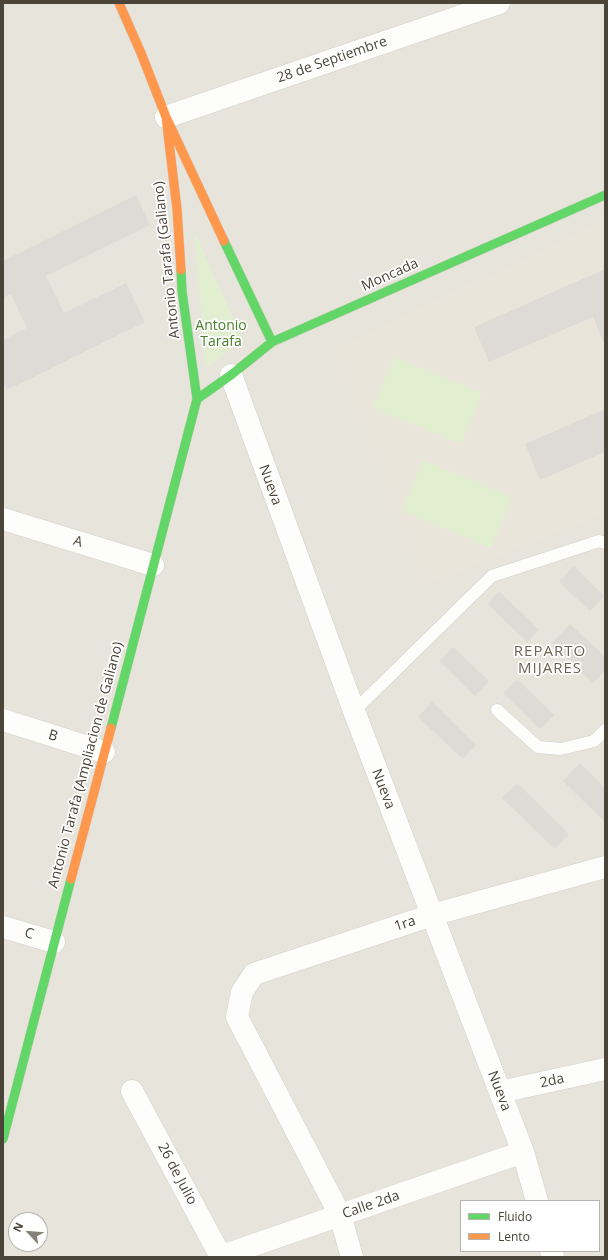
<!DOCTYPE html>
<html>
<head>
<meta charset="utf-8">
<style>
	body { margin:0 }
	#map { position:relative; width:608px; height:1260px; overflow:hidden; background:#f4f2ee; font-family:"Open Sans",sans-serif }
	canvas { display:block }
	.frame { position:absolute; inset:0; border:4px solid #4b4439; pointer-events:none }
	.legend { position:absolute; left:460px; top:1200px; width:140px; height:52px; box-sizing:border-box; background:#fff; border:1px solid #b7b4b0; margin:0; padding:5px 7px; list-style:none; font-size:12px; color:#4b4439 }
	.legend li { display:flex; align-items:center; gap:8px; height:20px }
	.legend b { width:20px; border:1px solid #b7b4b0 }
	.north { position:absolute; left:8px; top:1212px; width:40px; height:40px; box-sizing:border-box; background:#fff; border:1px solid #b7b4b0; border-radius:50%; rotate:296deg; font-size:11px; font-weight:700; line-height:16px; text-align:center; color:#4b4439 }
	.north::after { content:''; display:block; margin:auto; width:14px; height:18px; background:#868178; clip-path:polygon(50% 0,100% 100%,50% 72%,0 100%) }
</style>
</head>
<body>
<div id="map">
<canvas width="608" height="1260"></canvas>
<div class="frame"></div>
<ul class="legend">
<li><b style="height:5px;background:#63d668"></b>Fluido</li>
<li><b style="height:5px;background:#ff974d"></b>Lento</li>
</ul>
<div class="north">N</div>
</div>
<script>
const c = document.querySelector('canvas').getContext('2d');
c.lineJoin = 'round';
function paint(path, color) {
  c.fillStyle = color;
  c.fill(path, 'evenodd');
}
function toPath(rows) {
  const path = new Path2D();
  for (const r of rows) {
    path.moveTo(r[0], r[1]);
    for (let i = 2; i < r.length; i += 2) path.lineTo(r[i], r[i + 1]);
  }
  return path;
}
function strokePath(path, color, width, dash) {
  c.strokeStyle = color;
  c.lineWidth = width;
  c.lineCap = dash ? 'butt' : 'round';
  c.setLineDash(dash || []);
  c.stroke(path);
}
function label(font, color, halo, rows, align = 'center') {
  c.font = font + ' "Open Sans",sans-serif';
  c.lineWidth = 3.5;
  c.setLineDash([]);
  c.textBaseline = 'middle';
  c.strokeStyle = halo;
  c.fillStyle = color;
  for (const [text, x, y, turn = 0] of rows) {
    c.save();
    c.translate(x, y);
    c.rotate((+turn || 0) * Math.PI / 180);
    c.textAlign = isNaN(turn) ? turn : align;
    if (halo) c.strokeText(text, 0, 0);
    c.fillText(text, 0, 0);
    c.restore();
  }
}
const residential = toPath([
	[3,3,605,3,605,1257,3,1257],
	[461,1201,599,1201,599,1251,461,1251],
	[16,1220,40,1220,40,1244,16,1244]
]);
const education = toPath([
	[605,221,605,513,427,584,335,348]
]);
const green = toPath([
	[194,230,243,340,206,368],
	[394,357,482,393,461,444,373,408],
	[423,460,512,497,491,548,402,511]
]);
const building = toPath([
	[136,195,150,225,46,276,64,313,126,283,145,322,7,390,3,382,3,340,27,328,11,294,3,298,3,261],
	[605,269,605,346,593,317,489,362,474,327],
	[605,409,605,452,540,480,525,444],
	[574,566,604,596,590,611,559,582],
	[499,591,539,630,527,642,488,604],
	[570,624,605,657,605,671,593,683,552,643],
	[453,647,489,681,475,696,439,661],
	[517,679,554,715,540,729,503,693],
	[432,702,476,745,463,759,418,717],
	[580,763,605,788,605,822,563,781],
	[517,783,569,834,555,849,502,798]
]);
const lane = toPath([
	[497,710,538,747,561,749,594,741,605,730],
	[354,711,492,576,599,541,605,543]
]);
const street = toPath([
	[166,117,499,3],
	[231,375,354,711,523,1152,537,1201],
	[3,519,153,565],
	[3,720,104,752],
	[3,927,54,942],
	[132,1091,221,1257],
	[500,1092,605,1069],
	[551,1251,553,1257],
	[219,1257,523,1152],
	[352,1257,340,1215,237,1017,242,992,254,974,432,915,605,867]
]);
const fast = toPath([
	[224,241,272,342],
	[197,399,231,375,272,342,605,195],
	[111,728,197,399,182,291,181,270],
	[3,1139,71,879]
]);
const slow = toPath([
	[119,3,141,53,166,117,224,241],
	[166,117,177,209,181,270],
	[71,879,111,728]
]);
const streetNames = [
	["28 de Septiembre",332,60,-19],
	["Antonio Tarafa (Galiano)",167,260,-96],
	["Moncada",390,275,-24],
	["Nueva",270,485,70],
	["A",78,542,17],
	["B",53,736,17],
	["Antonio Tarafa (Ampliacion de Galiano)",86,765,-75],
	["Nueva",383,789,69],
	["1ra",405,924,-18],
	["C",29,934,16],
	["2da",552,1081,-12],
	["Nueva",499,1091,69],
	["26 de Julio",177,1174,62],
	["Calle 2da",371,1205,-19]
];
const parkNames = [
	["Antonio",221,326],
	["Tarafa",221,342]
];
const neighbourhoodNames = [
	["REPARTO",550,652],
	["MIJARES",550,669]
];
paint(residential, '#e7e4dc');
paint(education, '#eae5da');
paint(green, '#e1eecf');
paint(building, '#dedbd6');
strokePath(lane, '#d2d0cb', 13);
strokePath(street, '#d2d0cb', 23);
strokePath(fast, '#d3cfc5', 10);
strokePath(slow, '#d3cfc5', 10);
strokePath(lane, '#fdfdfc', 12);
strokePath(street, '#fdfdfc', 22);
strokePath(fast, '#63d668', 9);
strokePath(slow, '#ff974d', 9);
label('14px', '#4b4439', '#fff', streetNames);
label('14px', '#4a7f2a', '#fff', parkNames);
c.letterSpacing = '1px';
label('15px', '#6e6250', '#fff', neighbourhoodNames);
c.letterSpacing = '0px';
</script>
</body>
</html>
